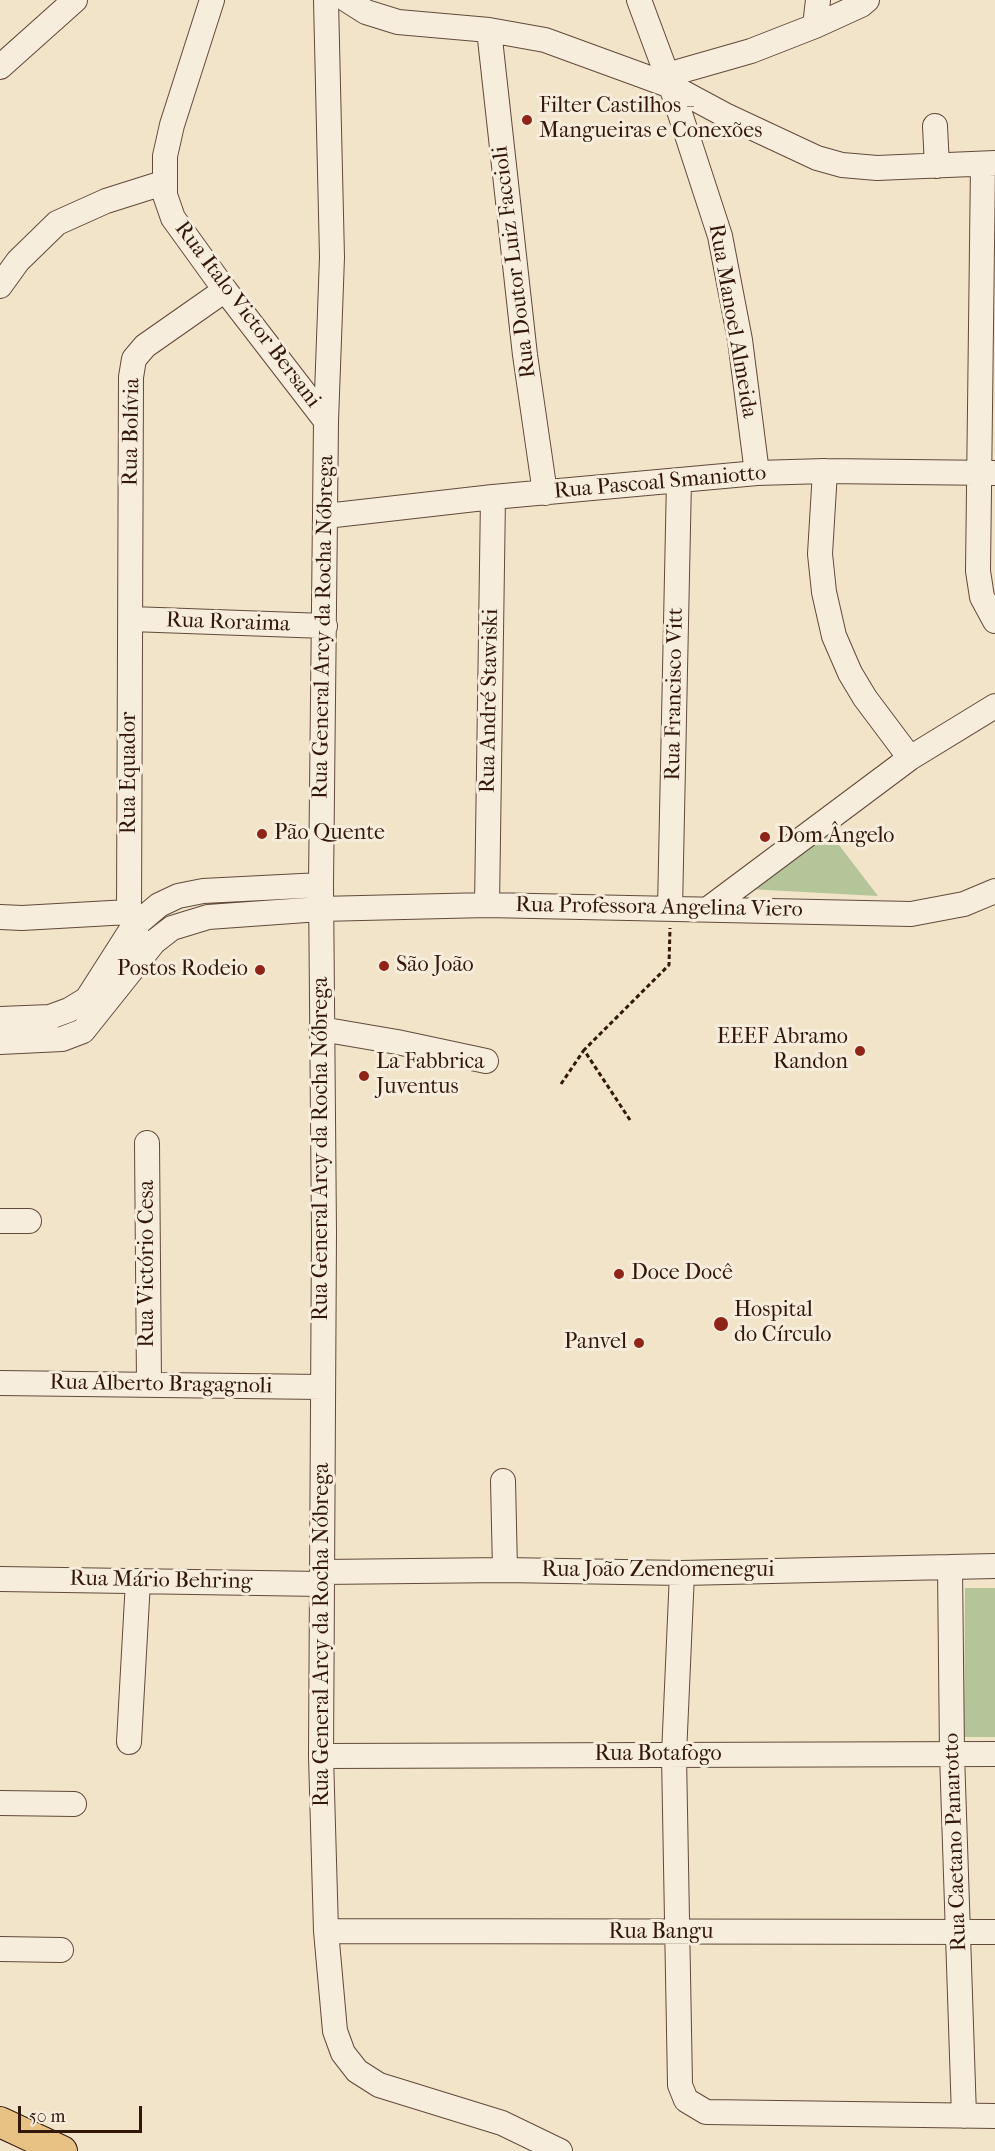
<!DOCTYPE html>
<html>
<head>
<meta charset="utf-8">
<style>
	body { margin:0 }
	#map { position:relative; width:995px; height:2151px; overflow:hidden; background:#f1e4c9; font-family:"IM FELL French Canon",serif }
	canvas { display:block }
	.scale { position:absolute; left:18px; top:2106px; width:124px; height:27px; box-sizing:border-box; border:3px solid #33170a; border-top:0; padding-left:8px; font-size:18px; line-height:21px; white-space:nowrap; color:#33170a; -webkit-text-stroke:4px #f6eddc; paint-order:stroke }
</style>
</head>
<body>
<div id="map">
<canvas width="995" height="2151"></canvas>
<div class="scale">50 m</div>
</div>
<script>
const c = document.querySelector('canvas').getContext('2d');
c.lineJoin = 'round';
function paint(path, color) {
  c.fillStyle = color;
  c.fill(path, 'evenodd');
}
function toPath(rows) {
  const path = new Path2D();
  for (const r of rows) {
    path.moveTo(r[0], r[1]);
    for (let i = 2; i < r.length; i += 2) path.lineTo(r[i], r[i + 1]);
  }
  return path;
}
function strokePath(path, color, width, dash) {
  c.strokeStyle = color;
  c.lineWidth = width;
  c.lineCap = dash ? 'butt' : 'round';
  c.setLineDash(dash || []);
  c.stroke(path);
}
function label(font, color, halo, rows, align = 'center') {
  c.font = font + ' "IM FELL French Canon",serif';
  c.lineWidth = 6;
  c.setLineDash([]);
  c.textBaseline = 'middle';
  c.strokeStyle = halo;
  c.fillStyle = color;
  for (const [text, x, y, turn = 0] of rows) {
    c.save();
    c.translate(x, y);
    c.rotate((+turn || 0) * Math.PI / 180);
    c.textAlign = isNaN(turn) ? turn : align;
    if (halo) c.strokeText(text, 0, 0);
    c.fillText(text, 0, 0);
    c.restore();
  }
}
const green = toPath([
	[829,832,878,896,748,889],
	[965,1588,995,1588,995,1737,964,1737]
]);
const path = toPath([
	[561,1084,584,1050],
	[630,1120,584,1050,669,965,670,928]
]);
const minor = toPath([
	[212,0,172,125,165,156,165,195,173,218,225,290,326,421],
	[326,0,332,257,326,421,321,885,324,1233,321,1756,326,1931,335,2031,343,2053,357,2071,379,2085,502,2123,560,2151],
	[347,0,366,12,398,22,489,30,545,40,671,86,725,115,817,158,842,165,877,168,995,163],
	[639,0,671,86,720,236,740,340,757,473],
	[815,26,861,5,867,0],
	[489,30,525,355,545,493],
	[0,67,75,0],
	[667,75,751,51,815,26,818,0],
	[935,126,937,166],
	[983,164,978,571,982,597,995,621],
	[0,286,18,261,57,223,106,201,163,183],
	[825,471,820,554,824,592,834,636,850,673,865,698,910,758],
	[326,516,493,497,757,473,825,471,995,473],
	[131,619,325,626],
	[487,905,493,497],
	[670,909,679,480],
	[708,909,910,758,995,706],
	[0,917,22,918,129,912],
	[143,953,129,912,131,377,134,359,145,346,225,290],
	[0,1019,50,1017,69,1010,87,999,133,927,159,905,178,896,203,891,321,885],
	[321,1029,397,1042,486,1061],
	[0,1042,62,1039,83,1031,154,942,172,928,208,917,320,909,487,905,911,914,964,904,995,891],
	[147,1143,149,1384],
	[0,1221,29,1221],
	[0,1383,322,1387],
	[503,1481,505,1570],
	[950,1567,952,1754,964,2116],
	[322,1572,505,1570,682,1573,995,1566],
	[682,1573,674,1755,680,2085,686,2100,706,2112,995,2116],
	[0,1579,322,1584],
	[129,1742,138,1581],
	[321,1756,995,1754],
	[0,1803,74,1804],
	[326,1931,995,1932],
	[0,1949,61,1950]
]);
const major = toPath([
	[0,2122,62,2151]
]);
const markers = [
	[527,120,6,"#8f2418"],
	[262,834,6,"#8f2418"],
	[765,837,6,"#8f2418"],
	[384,966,6,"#8f2418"],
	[260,970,6,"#8f2418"],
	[860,1051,6,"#8f2418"],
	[364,1076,6,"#8f2418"],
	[619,1274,6,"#8f2418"],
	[721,1324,8,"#8f2418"],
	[639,1343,6,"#8f2418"]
];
const poiNames = [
	["Filter Castilhos -",539,107],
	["Mangueiras e Conexões",539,132],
	["Pão Quente",274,834],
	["Dom Ângelo",777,837],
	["São João",396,966],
	["Postos Rodeio",248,970,"right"],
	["EEEF Abramo",848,1038,"right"],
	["Randon",848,1063,"right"],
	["La Fabbrica",376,1063],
	["Juventus",376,1088],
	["Doce Docê",631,1274],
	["Hospital",734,1311],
	["do Círculo",734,1336],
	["Panvel",627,1343,"right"]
];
const streetNames = [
	["Rua Doutor Luiz Faccioli",515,262,-97],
	["Rua Italo Victor Bersani",247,315,53],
	["Rua Manoel Almeida",732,321,80],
	["Rua Bolívia",132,432,-89],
	["Rua Pascoal Smaniotto",660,483,-5],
	["Rua Roraima",228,623,2],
	["Rua General Arcy da Rocha Nóbrega",324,627,-89],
	["Rua Francisco Vitt",675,694,-89],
	["Rua André Stawiski",490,701,-89],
	["Rua Equador",130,773,-90],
	["Rua Professora Angelina Viero",659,908,1],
	["Rua General Arcy da Rocha Nóbrega",322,1149,-90],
	["Rua Victório Cesa",148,1264,-90],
	["Rua Alberto Bragagnoli",161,1385,1],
	["Rua João Zendomenegui",658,1571],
	["Rua Mário Behring",161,1581,1],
	["Rua General Arcy da Rocha Nóbrega",323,1635,-90],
	["Rua Botafogo",658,1755],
	["Rua Caetano Panarotto",956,1842,-92],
	["Rua Bangu",661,1933]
];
paint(green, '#b4c59a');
strokePath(minor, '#624a3a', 26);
strokePath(major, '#33170a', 32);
strokePath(path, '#33170a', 3, [4.5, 3]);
strokePath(minor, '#f6eddc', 24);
strokePath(major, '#e8c284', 30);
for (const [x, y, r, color] of markers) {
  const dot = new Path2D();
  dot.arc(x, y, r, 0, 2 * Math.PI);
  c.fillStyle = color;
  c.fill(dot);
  strokePath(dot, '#f6eddc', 2);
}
label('22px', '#33170a', '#f6eddc', poiNames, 'left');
label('22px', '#33170a', '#f6eddc', streetNames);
</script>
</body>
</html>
